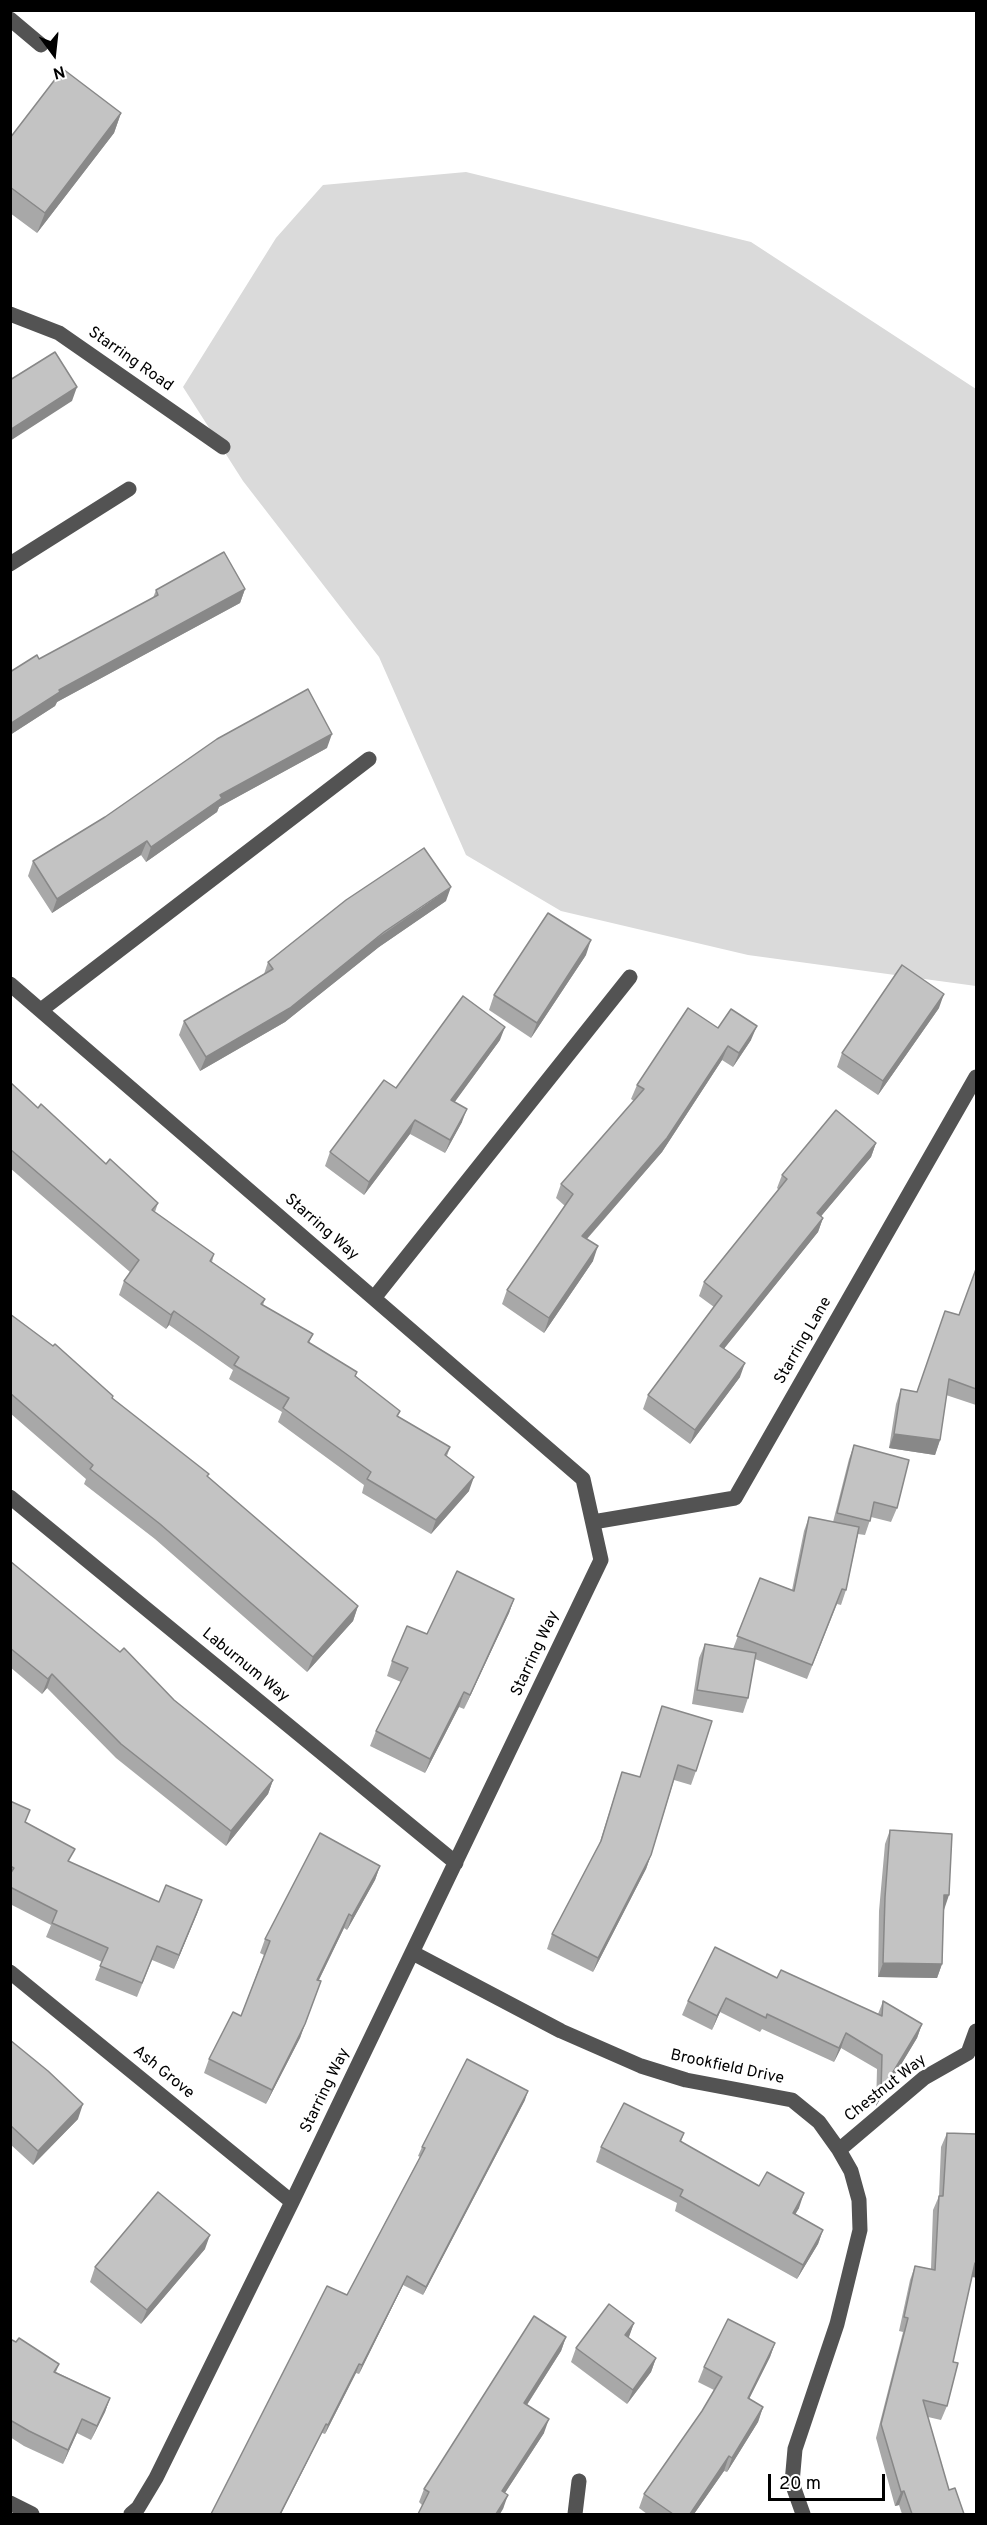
<!DOCTYPE html>
<html>
<head>
<meta charset="utf-8">
<style>
	body { margin:0 }
	#map { position:relative; width:987px; height:2525px; overflow:hidden; background:#fff; font-family:Overpass,sans-serif }
	canvas { display:block }
	.frame { position:absolute; inset:0; border:12px solid #000; pointer-events:none }
	.north { position:absolute; left:24px; top:24px; width:60px; height:60px; -webkit-text-stroke:4px #fff; paint-order:stroke; rotate:165deg; font-size:16px; font-weight:700; line-height:24px; text-align:center; color:#000 }
	.north::after { content:''; display:block; margin:auto; width:21px; height:27px; background:#000; clip-path:polygon(50% 0,100% 100%,50% 72%,0 100%) }
	.scale { position:absolute; left:768px; top:2474px; width:117px; height:27px; box-sizing:border-box; border:3px solid #000; border-top:0; padding-left:8px; font-size:18px; line-height:21px; white-space:nowrap; color:#000; -webkit-text-stroke:4px #fff; paint-order:stroke }
</style>
</head>
<body>
<div id="map">
<canvas width="987" height="2525"></canvas>
<div class="frame"></div>
<div class="north">N</div>
<div class="scale">20 m</div>
</div>
<script>
const c = document.querySelector('canvas').getContext('2d');
c.lineJoin = 'round';
function paint(path, color) {
  c.fillStyle = color;
  c.fill(path, 'evenodd');
}
function toPath(rows) {
  const path = new Path2D();
  for (const r of rows) {
    path.moveTo(r[0], r[1]);
    for (let i = 2; i < r.length; i += 2) path.lineTo(r[i], r[i + 1]);
  }
  return path;
}
function strokePath(path, color, width, dash) {
  c.strokeStyle = color;
  c.lineWidth = width;
  c.lineCap = dash ? 'butt' : 'round';
  c.setLineDash(dash || []);
  c.stroke(path);
}
function label(font, color, halo, rows, align = 'center') {
  c.font = font + ' Overpass,sans-serif';
  c.lineWidth = 5;
  c.setLineDash([]);
  c.textBaseline = 'middle';
  c.strokeStyle = halo;
  c.fillStyle = color;
  for (const [text, x, y, turn = 0] of rows) {
    c.save();
    c.translate(x, y);
    c.rotate((+turn || 0) * Math.PI / 180);
    c.textAlign = isNaN(turn) ? turn : align;
    if (halo) c.strokeText(text, 0, 0);
    c.fillText(text, 0, 0);
    c.restore();
  }
}
const green = toPath([
	[466,172,751,242,976,389,976,986,748,955,561,911,466,855,379,657,243,481,183,387,276,238,323,185]
]);
const minor = toPath([
	[10,19,41,45],
	[10,314,59,333,223,447],
	[10,564,129,489],
	[10,984,583,1479,601,1560,292,2202,156,2478,138,2508,131,2514],
	[41,1010,369,759],
	[374,1298,630,977],
	[10,1497,456,1863],
	[593,1522,735,1498,976,1077],
	[413,1953,561,2031,641,2066,686,2080,792,2100,819,2122,839,2150,851,2171,859,2200,860,2230,837,2324,795,2449,792,2483,803,2514],
	[10,1972,292,2202],
	[839,2150,924,2078,968,2053,976,2031],
	[10,2503,32,2514],
	[575,2514,579,2481]
]);
const wall = toPath([
	[121,113,114,133,37,233,10,213,10,138],
	[245,589,240,603,57,702,55,706,10,735,10,672,39,659,153,598,156,590],
	[327,748,219,807,217,812,146,862,141,855,52,913,28,876,33,861],
	[446,901,379,947,285,1022,200,1071,179,1035,184,1021,264,974,268,962],
	[586,955,531,1038,489,1010,494,995],
	[939,1008,878,1095,837,1067,842,1053],
	[718,1028,751,1040,733,1067,722,1060,662,1152,587,1239,593,1261,544,1333,502,1304,507,1290,565,1206,556,1198,561,1184,634,1101,631,1099,637,1085],
	[500,1040,454,1102,462,1122,445,1153,410,1134,364,1195,325,1166,330,1152,396,1088],
	[10,1082,38,1108,106,1164,158,1203,155,1212,214,1254,212,1262,265,1299,263,1305,313,1334,309,1343,356,1376,398,1417,450,1447,447,1456,469,1491,431,1534,362,1493,364,1485,278,1422,282,1412,229,1379,233,1370,169,1325,166,1329,119,1295,124,1281,130,1272,10,1168],
	[876,1143,871,1157,821,1216,823,1218,818,1232,724,1348,740,1377,690,1444,643,1409,648,1395,714,1307,699,1296,704,1282,779,1190,777,1188,782,1175],
	[976,1269,976,1405,946,1395,940,1440,935,1455,889,1448,896,1404,901,1389,917,1392,959,1315],
	[10,1314,208,1477,358,1606,353,1621,307,1672,155,1539,84,1484,86,1479,10,1413],
	[854,1445,897,1508,891,1522,871,1517,865,1535,858,1534,846,1590,841,1605,837,1604,807,1679,755,1659,748,1698,743,1713,692,1704,699,1658,705,1644,733,1649,760,1578,792,1590,804,1531,809,1517,833,1522,849,1459],
	[10,1558,11,1562,174,1700,273,1780,268,1794,226,1846,116,1758,47,1688,42,1694,10,1667],
	[514,1599,509,1613,464,1709,459,1707,425,1773,370,1746,376,1731,401,1682,387,1676,392,1661,427,1634],
	[662,1706,696,1771,691,1785,674,1780,651,1855,646,1869,593,1972,547,1949,552,1934,599,1845,622,1772,640,1777],
	[10,1801,26,1823,70,1862,159,1902,202,1900,174,1969,152,1960,137,1997,95,1980,102,1962,46,1937,51,1925,10,1904],
	[890,1830,943,1910,942,1964,937,1978,878,1977,879,1911,885,1844],
	[380,1866,375,1880,347,1930,344,1928,319,1980,300,2038,266,2104,204,2073,209,2059,241,2016,264,1955,260,1953,265,1939],
	[777,1978,878,2014,883,2001,922,2024,917,2038,876,2106,877,2069,841,2048,834,2062,762,2029,760,2032,720,2012,712,2030,682,2015,688,2001],
	[10,2040,78,2119,33,2165,10,2144],
	[525,2100,423,2295,403,2285,359,2374,356,2373,325,2434,322,2433,347,2295,420,2157,418,2156,422,2147],
	[684,2133,681,2142,799,2208,795,2214,823,2230,818,2244,797,2279,675,2211,677,2203,596,2162,601,2147],
	[947,2133,976,2134,976,2278,972,2277,953,2362,947,2406,941,2420,928,2417,949,2490,964,2514,902,2514,899,2505,895,2506,876,2438,903,2332,899,2331,910,2280,915,2266,931,2269,933,2210,939,2196,941,2147],
	[205,2249,141,2324,90,2282,95,2267],
	[634,2323,628,2338,656,2358,651,2372,627,2404,571,2362,576,2348],
	[566,2337,561,2351,527,2405,544,2433,505,2493,503,2509,422,2505,419,2502,424,2489],
	[10,2339,59,2364,56,2372,110,2398,105,2412,91,2440,77,2433,63,2464,24,2446,10,2437],
	[775,2343,770,2357,749,2399,763,2407,758,2422,727,2472,724,2471,694,2514,647,2514,639,2508,644,2494,702,2411,714,2390,698,2382,704,2367]
]);
const shadedWall = toPath([
	[121,113,114,133,37,233,45,213],
	[77,387,72,401,10,441,10,430],
	[245,589,240,603,57,702,55,706,10,735,10,724,59,690],
	[332,734,327,748,219,807,217,812,146,862,151,847,220,795],
	[147,841,141,855,52,913,57,899],
	[451,887,446,901,379,947,285,1022,200,1071,206,1057],
	[591,940,586,955,531,1038,537,1023],
	[944,994,939,1008,878,1095,883,1081],
	[757,1026,751,1040,733,1067,739,1053],
	[505,1027,500,1040,446,1114,451,1100],
	[728,1046,722,1060,662,1152,577,1250,582,1236],
	[467,1109,462,1122,445,1153,450,1140],
	[415,1120,410,1134,364,1195,369,1182],
	[876,1143,871,1157,812,1227,817,1213],
	[823,1218,818,1232,715,1360,720,1346],
	[598,1246,593,1261,544,1333,549,1318],
	[174,1311,169,1325,166,1329,171,1315],
	[745,1363,740,1377,690,1444,695,1430],
	[894,1434,940,1440,935,1455,889,1448],
	[474,1477,469,1491,431,1534,436,1520],
	[514,1599,509,1613,464,1709,470,1695],
	[358,1606,353,1621,307,1672,313,1657],
	[52,1674,47,1688,42,1694,48,1679],
	[464,1692,459,1707,425,1773,430,1759],
	[273,1780,268,1794,226,1846,231,1831],
	[651,1855,646,1869,593,1972,598,1958],
	[380,1866,375,1880,347,1930,352,1916],
	[944,1895,949,1895,944,1910],
	[202,1900,197,1914,174,1969,179,1955],
	[349,1914,344,1928,312,1994,317,1980],
	[883,1963,942,1964,937,1978,878,1977],
	[321,1981,300,2038,266,2104,272,2090],
	[726,1998,720,2012,712,2030,717,2016],
	[922,2024,917,2038,876,2106,881,2092],
	[846,2033,841,2048,834,2062,839,2048],
	[528,2091,525,2100,423,2295,426,2287],
	[83,2104,78,2119,33,2165,38,2151],
	[804,2193,799,2208,788,2227,793,2213],
	[823,2230,818,2244,797,2279,803,2265],
	[210,2235,205,2249,141,2324,147,2310],
	[975,2263,976,2263,976,2277,970,2277],
	[407,2276,403,2285,359,2374,362,2365],
	[634,2323,629,2337,620,2349,625,2335],
	[566,2337,561,2351,519,2417,524,2403],
	[775,2343,770,2357,742,2413,748,2398],
	[656,2358,651,2372,627,2404,633,2390],
	[359,2364,356,2373,325,2434,328,2425],
	[110,2398,105,2412,91,2440,97,2426],
	[763,2407,758,2422,727,2472,732,2458],
	[82,2419,77,2433,63,2464,68,2450],
	[549,2419,544,2433,497,2505,502,2491],
	[326,2424,322,2433,281,2514,280,2514],
	[729,2456,724,2471,694,2514,690,2514],
	[904,2491,899,2505,895,2506,901,2492],
	[508,2495,503,2509,500,2514,496,2514]
]);
const building = toPath([
	[63,69,121,113,45,213,10,187,10,138,63,69],
	[55,352,77,387,10,430,10,380,55,352],
	[224,552,245,589,59,690,60,692,10,724,10,672,37,655,39,659,158,595,156,590,224,552],
	[308,689,332,734,220,795,222,798,151,847,147,841,57,899,33,861,105,817,217,739,308,689],
	[424,848,451,887,384,932,290,1008,206,1057,184,1021,273,969,268,962,346,900,424,848],
	[548,913,591,940,537,1023,494,995,548,913],
	[902,965,944,994,883,1081,842,1053,902,965],
	[463,996,505,1027,451,1100,467,1109,450,1140,415,1120,369,1182,330,1152,384,1080,396,1088,463,996],
	[688,1008,718,1028,731,1009,757,1026,739,1053,728,1046,667,1138,582,1236,598,1246,549,1318,507,1290,573,1194,561,1184,644,1089,637,1085,688,1008],
	[10,1082,38,1108,41,1104,106,1164,110,1159,158,1203,152,1210,214,1254,210,1261,265,1299,261,1304,313,1334,308,1342,357,1372,355,1376,400,1411,397,1416,450,1447,445,1455,474,1477,436,1520,367,1479,371,1472,283,1408,289,1398,234,1365,239,1357,174,1311,171,1315,124,1281,139,1260,10,1149,10,1082],
	[836,1110,876,1143,817,1213,823,1218,720,1346,745,1363,695,1430,648,1395,722,1296,704,1282,787,1179,782,1175,836,1110],
	[976,1269,976,1389,949,1379,940,1440,894,1434,901,1389,917,1392,945,1311,959,1315,976,1269],
	[10,1314,53,1346,55,1344,113,1396,112,1398,209,1474,207,1476,358,1606,313,1657,160,1524,90,1469,93,1465,10,1393,10,1314],
	[854,1445,909,1460,897,1508,874,1502,870,1521,837,1513,854,1445],
	[809,1517,859,1527,846,1590,842,1589,812,1665,737,1636,760,1578,794,1591,809,1517],
	[10,1561,120,1652,124,1648,174,1700,273,1780,231,1831,121,1744,52,1674,48,1679,10,1648,10,1561],
	[457,1571,514,1599,470,1695,464,1692,430,1759,376,1731,408,1668,392,1661,407,1626,427,1634,457,1571],
	[705,1644,756,1653,748,1698,697,1690,705,1644],
	[662,1706,712,1721,696,1771,678,1765,651,1855,598,1958,552,1934,601,1841,622,1772,640,1777,662,1706],
	[10,1801,30,1810,25,1822,75,1849,68,1861,159,1902,166,1885,202,1900,179,1955,157,1946,142,1983,100,1966,108,1948,52,1923,57,1911,10,1887,10,1874,14,1868,10,1866,10,1801],
	[890,1830,952,1834,949,1895,944,1895,942,1964,883,1963,885,1897,890,1830],
	[320,1833,380,1866,352,1916,349,1914,317,1980,321,1981,305,2024,272,2090,209,2059,233,2012,241,2016,270,1941,265,1939,320,1833],
	[715,1947,777,1978,781,1970,882,2016,883,2001,922,2024,881,2092,882,2055,846,2033,839,2048,767,2014,766,2018,726,1998,717,2016,688,2001,715,1947],
	[10,2040,48,2071,83,2104,38,2151,10,2125,10,2040],
	[467,2059,528,2091,426,2287,407,2276,362,2365,359,2364,328,2425,326,2424,280,2514,211,2514,327,2286,347,2295,425,2148,422,2147,467,2059],
	[624,2103,684,2133,680,2141,759,2186,767,2172,804,2193,793,2213,823,2230,803,2265,680,2196,683,2190,601,2147,624,2103],
	[947,2133,976,2134,976,2263,975,2263,953,2362,958,2363,947,2406,923,2400,949,2490,955,2488,964,2514,912,2514,904,2491,901,2492,881,2424,908,2318,904,2317,915,2266,935,2270,939,2196,943,2196,947,2133],
	[158,2192,210,2235,147,2310,95,2267,158,2192],
	[609,2304,634,2323,625,2335,656,2358,633,2390,576,2348,609,2304],
	[534,2316,566,2337,524,2403,549,2419,502,2491,508,2495,496,2514,418,2514,429,2492,424,2489,534,2316],
	[728,2319,775,2343,748,2398,763,2407,732,2458,729,2456,690,2514,673,2514,644,2494,702,2411,722,2377,704,2367,728,2319],
	[19,2338,59,2364,54,2372,110,2398,97,2426,82,2419,68,2450,29,2431,10,2420,10,2339,16,2342,19,2338]
]);
const streetNames = [
	["Starring Road",130,360,35],
	["Starring Way",321,1228,41],
	["Starring Lane",804,1341,-60],
	["Starring Way",536,1654,-65],
	["Laburnum Way",245,1666,39],
	["Brookfield Drive",727,2068,12],
	["Ash Grove",163,2073,39],
	["Chestnut Way",886,2089,-38],
	["Starring Way",326,2091,-64]
];
paint(green, '#dadada');
strokePath(minor, '#535353', 15);
paint(wall, '#a8a8a8');
paint(shadedWall, '#888');
paint(building, '#c3c3c3');
strokePath(building, '#888', 1.5);
label('16px', '#000', '#fff', streetNames);
</script>
</body>
</html>
